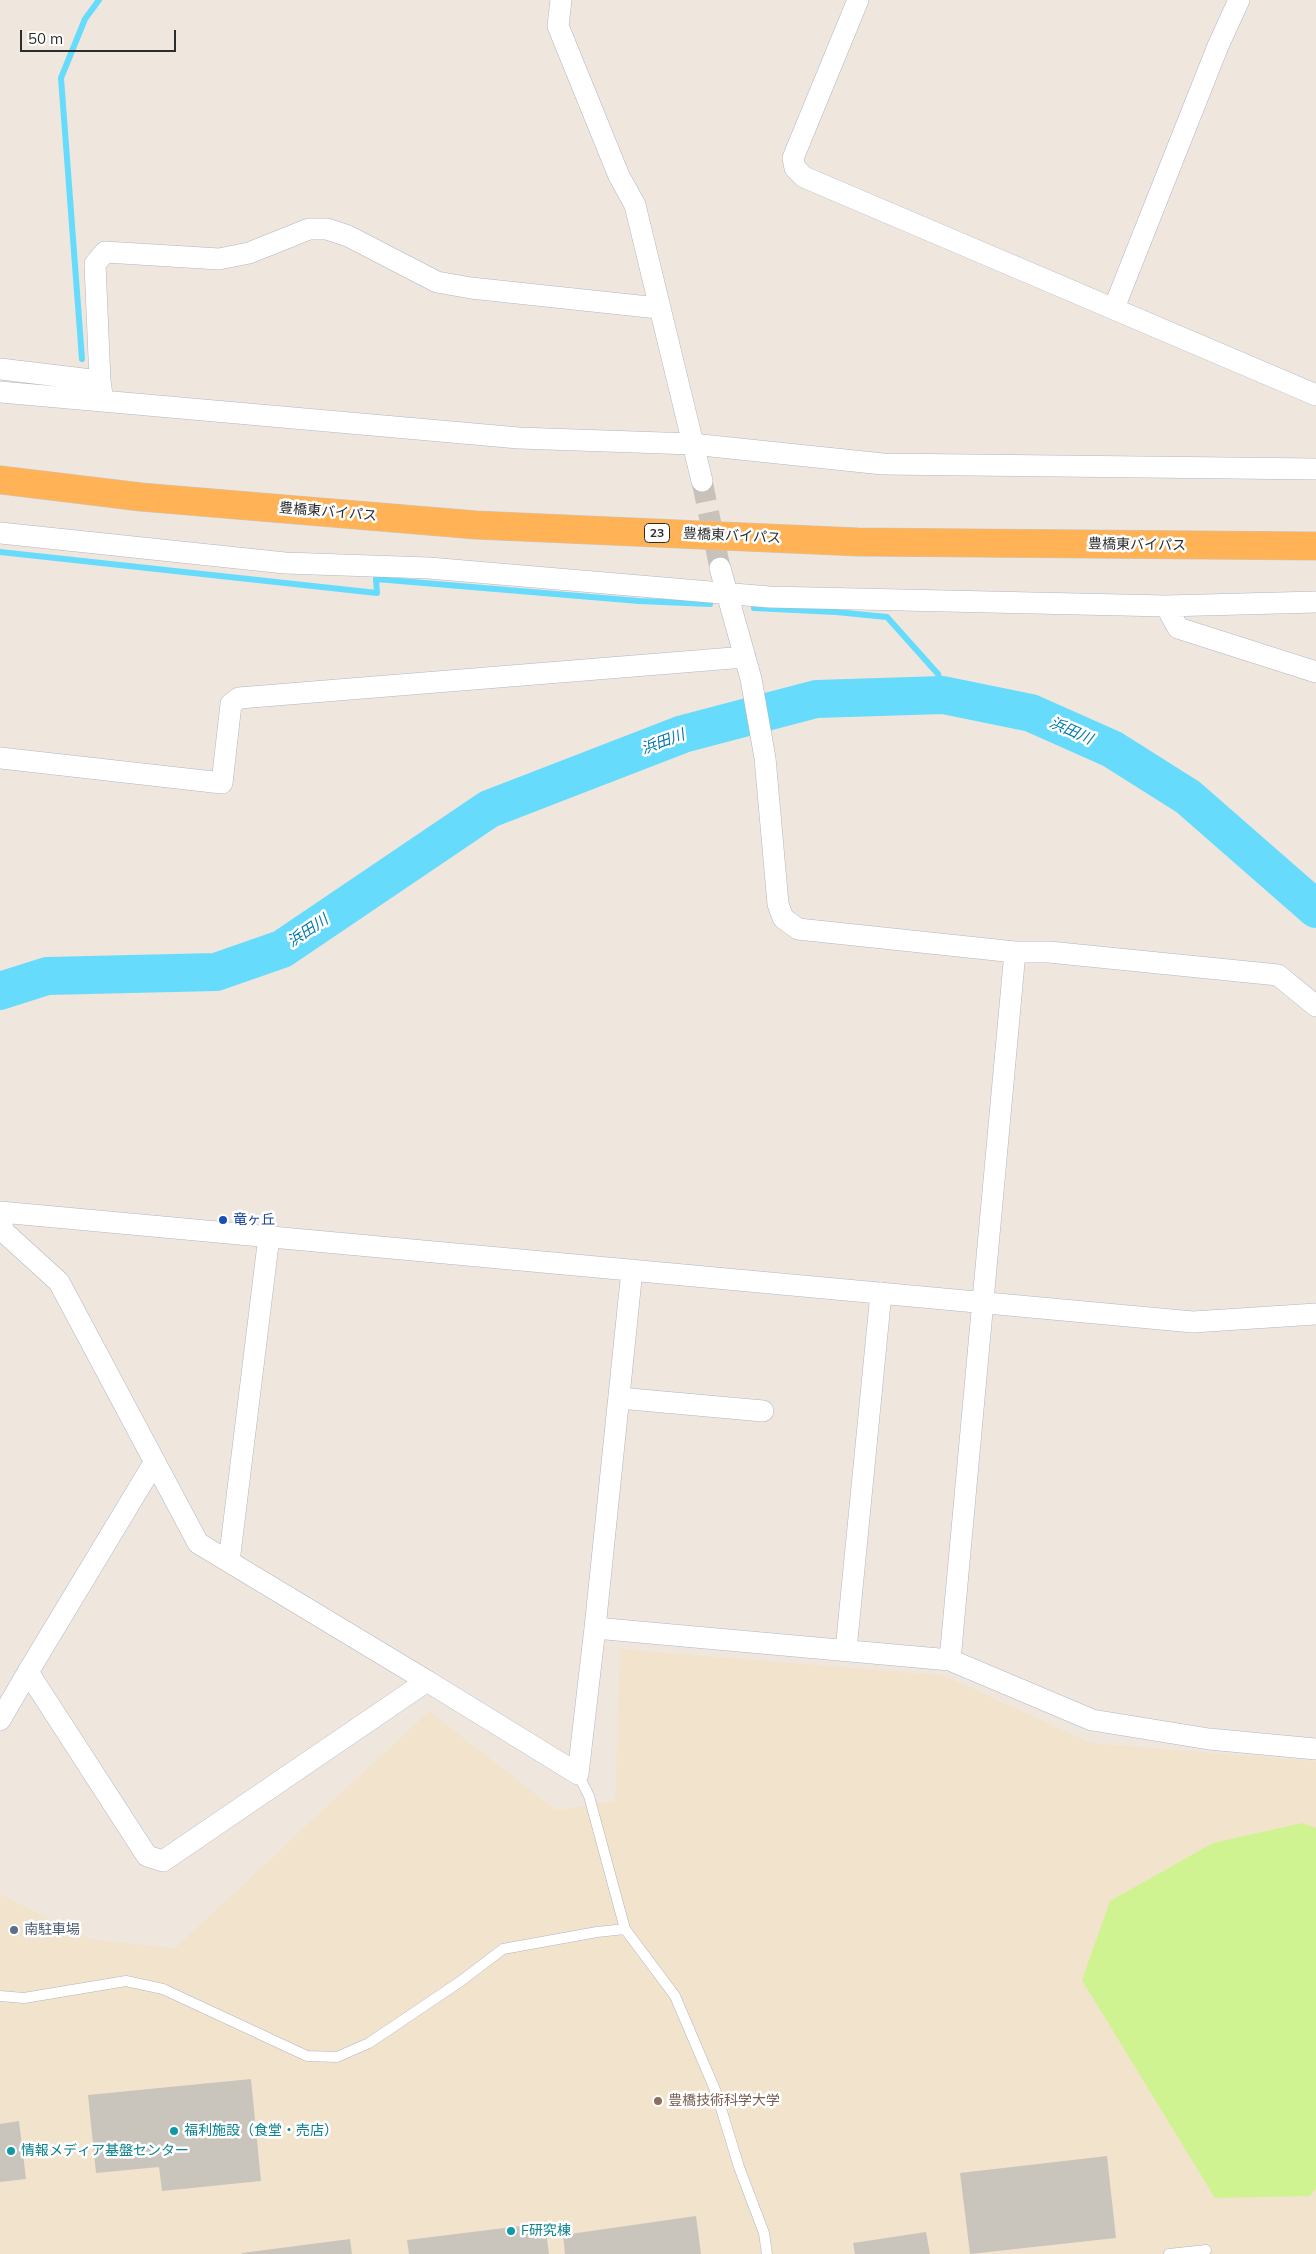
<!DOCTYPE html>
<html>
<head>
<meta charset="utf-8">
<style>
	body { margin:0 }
	#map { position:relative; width:1316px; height:2254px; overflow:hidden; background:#efe7de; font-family:Mulish,sans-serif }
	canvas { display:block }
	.scale { position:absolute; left:20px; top:30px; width:156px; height:22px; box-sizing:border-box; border:2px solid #2c2c2c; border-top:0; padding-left:6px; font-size:15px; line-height:18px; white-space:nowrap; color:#2c2c2c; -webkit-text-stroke:4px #fff; paint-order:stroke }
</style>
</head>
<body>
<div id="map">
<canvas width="1316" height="2254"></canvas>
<div class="scale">50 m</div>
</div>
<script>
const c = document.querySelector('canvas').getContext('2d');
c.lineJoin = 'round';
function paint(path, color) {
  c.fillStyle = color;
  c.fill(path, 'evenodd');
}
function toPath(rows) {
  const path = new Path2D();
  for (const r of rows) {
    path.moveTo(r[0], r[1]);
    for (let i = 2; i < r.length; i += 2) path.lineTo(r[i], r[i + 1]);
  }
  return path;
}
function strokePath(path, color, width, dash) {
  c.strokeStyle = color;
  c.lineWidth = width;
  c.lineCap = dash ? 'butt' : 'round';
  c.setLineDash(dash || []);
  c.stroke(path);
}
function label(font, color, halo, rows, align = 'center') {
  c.font = font + ' Mulish,"Noto Sans JP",sans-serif';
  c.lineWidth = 5;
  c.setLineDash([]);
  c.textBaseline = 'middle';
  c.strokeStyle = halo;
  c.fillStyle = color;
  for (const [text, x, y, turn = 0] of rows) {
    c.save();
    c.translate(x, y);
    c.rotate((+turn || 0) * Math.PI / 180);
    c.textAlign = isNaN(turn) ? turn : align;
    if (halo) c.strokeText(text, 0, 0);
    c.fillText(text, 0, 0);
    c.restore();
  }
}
const education = toPath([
	[620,1649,943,1675,1091,1743,1316,1761,1316,2254,0,2254,0,1894,91,1939,175,1948,429,1711,556,1810,615,1801]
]);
const pitch = toPath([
	[1302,1823,1316,1828,1316,2188,1310,2196,1215,2198,1082,1980,1110,1901,1213,1843]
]);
const stream = toPath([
	[82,359,61,78,85,19,99,0],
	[0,552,377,593,376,579,639,601,710,604],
	[754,608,836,612,887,617,938,674,943,695]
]);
const river = toPath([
	[0,991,47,976,216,972,282,949,489,809,683,734,816,699,943,695,1031,713,1112,749,1188,797,1316,909]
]);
const building = toPath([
	[251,2079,261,2181,162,2191,159,2167,96,2173,88,2095],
	[19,2121,26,2179,0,2182,0,2124],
	[1107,2156,1116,2238,970,2254,960,2173],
	[696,2216,701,2254,565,2254,563,2235],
	[545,2223,549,2254,409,2254,407,2240],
	[926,2232,930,2254,855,2254,853,2243],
	[350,2239,352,2254,242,2254,242,2253]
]);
const minorTunnel = toPath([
	[702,481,720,568]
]);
const service = toPath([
	[578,1774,589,1796,625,1929,675,1996,716,2092,739,2167,764,2233,767,2254],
	[0,1996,24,1998,126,1981,163,1989,307,2056,337,2057,369,2043,461,1981,503,1949,597,1932,625,1929],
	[1169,2254,1206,2250]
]);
const minor = toPath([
	[561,0,558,26,619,176,635,205,702,481],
	[858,0,793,158,795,168,804,177,1316,395],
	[1114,308,1218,46,1239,0],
	[0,369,100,381,102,395],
	[100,381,95,264,105,252,219,259,249,253,309,229,327,229,348,236,437,282,471,288,658,308],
	[0,392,519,438,692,444,883,464,1316,469],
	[0,533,285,563,429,568,769,597,1166,606,1316,602],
	[720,568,751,679,765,758,778,904,783,918,798,929,1015,952,1049,952,1278,975,1316,1006],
	[1166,606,1178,628,1316,672],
	[0,758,222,783,231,704,239,698,745,657],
	[0,1212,1193,1322,1316,1314],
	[0,1219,4,1232,59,1282,198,1543,427,1681],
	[619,1398,763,1411],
	[229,1562,269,1236],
	[595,1628,632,1270],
	[846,1650,881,1293],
	[950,1660,1015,952],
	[28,1672,154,1463],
	[0,1720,28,1672,147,1856,163,1861,427,1681,578,1774,595,1628,950,1660,1092,1720,1209,1739,1316,1749]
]);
const trunk = toPath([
	[0,480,141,497,476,525,858,542,1316,546]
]);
const markers = [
	[223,1220,5,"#1a4fb4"],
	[14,1930,5,"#5c6f8a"],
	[658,2101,5,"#8d6e63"],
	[174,2131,5,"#0f9aa8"],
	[11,2151,5,"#0f9aa8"],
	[511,2231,5,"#0f9aa8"]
];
const shields = [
	[657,533,25]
];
const shieldNames = [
	["23",657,533]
];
const streetNames = [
	["豊橋東バイパス",328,512,5],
	["豊橋東バイパス",732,536,3],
	["豊橋東バイパス",1137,545,1]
];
const transitNames = [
	["竜ヶ丘",233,1220]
];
const serviceNames = [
	["南駐車場",24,1930]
];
const educationNames = [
	["豊橋技術科学大学",668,2101]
];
const cultureNames = [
	["福利施設（食堂・売店）",184,2131],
	["情報メディア基盤センター",21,2151],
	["F研究棟",521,2231]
];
const waterNames = [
	["浜田川",1071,731,24],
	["浜田川",663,742,-20],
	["浜田川",308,931,-34]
];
paint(education, '#f2e4cc');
paint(pitch, '#cef390');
strokePath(stream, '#67dbfb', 6);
strokePath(river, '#67dbfb', 38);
paint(building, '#cac5bc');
strokePath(minorTunnel, '#c8c2ba', 21, [21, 11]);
strokePath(service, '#b2b5c1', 11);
strokePath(minor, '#b2b5c1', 22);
strokePath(trunk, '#c8c8c8', 29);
strokePath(service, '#fff', 10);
strokePath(minor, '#fff', 21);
strokePath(trunk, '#ffb356', 28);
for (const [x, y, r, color] of markers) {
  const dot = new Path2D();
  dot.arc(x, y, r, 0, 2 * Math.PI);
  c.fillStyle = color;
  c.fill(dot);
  strokePath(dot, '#fff', 2);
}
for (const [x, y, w] of shields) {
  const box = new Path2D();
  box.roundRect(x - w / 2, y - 9.5, w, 19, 4);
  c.fillStyle = '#fff';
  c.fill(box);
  strokePath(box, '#2c2c2c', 1);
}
label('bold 12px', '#2c2c2c', null, shieldNames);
label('14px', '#2c2c2c', '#fff', streetNames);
label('14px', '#164399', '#fff', transitNames, 'left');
label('14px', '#4e5e75', '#fff', serviceNames, 'left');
label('14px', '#785e54', '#fff', educationNames, 'left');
label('14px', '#0d838f', '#fff', cultureNames, 'left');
label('italic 15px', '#007aad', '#fff', waterNames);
</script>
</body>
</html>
